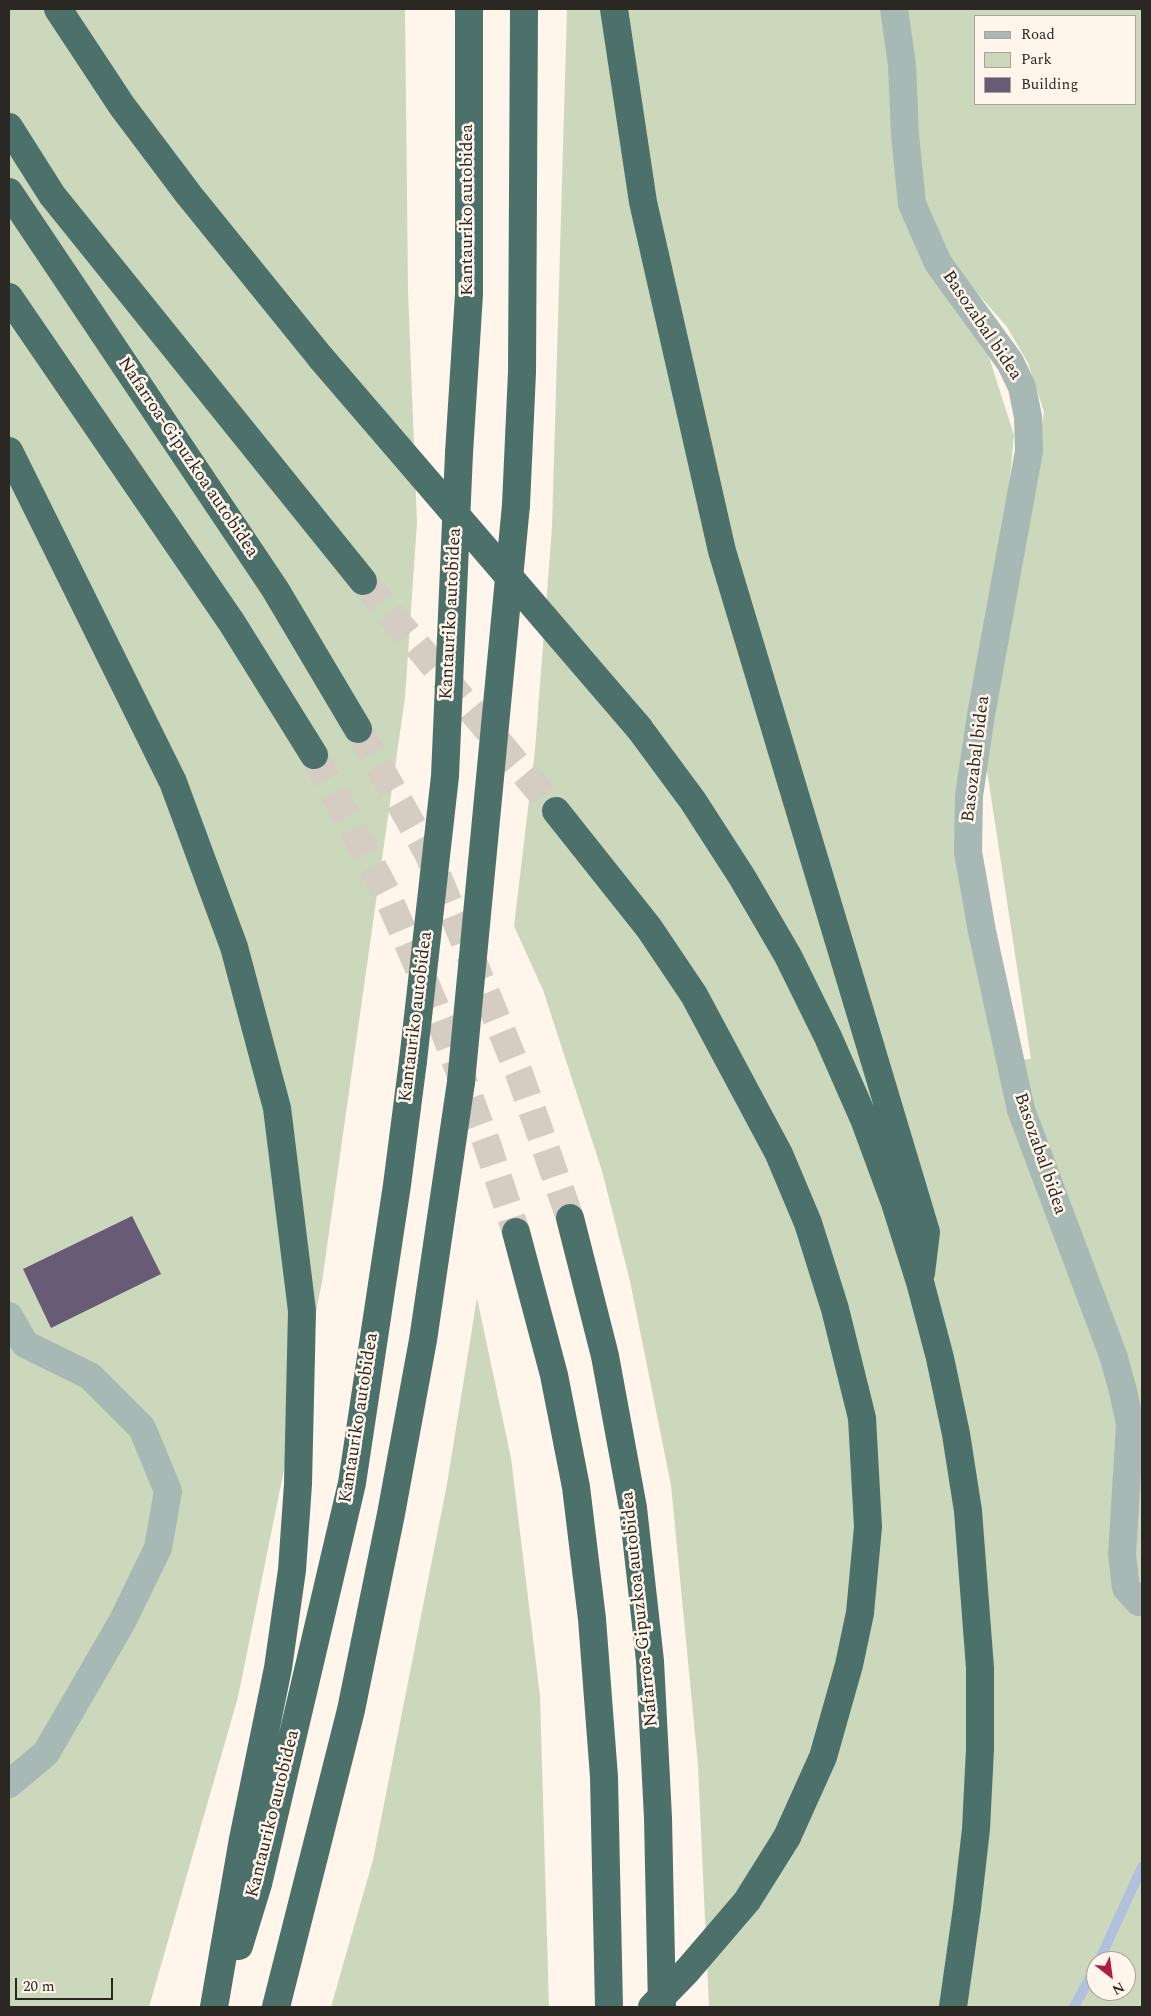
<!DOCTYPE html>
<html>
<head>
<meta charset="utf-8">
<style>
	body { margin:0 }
	#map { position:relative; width:1151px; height:2016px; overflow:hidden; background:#fff5ea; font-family:Spectral,serif }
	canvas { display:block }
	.frame { position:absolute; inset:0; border:10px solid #2b2723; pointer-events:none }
	.legend { position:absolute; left:974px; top:15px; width:162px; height:90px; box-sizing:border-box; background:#fff5ea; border:1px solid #aaa39a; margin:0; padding:6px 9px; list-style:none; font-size:15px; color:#2b2723 }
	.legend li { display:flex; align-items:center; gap:10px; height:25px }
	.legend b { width:25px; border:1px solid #aaa39a }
	.north { position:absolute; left:1086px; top:1951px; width:50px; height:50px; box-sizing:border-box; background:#fff5ea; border:1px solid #aaa39a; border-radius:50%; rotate:150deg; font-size:14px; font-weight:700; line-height:20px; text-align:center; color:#2b2723 }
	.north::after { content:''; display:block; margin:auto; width:18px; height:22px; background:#b01c41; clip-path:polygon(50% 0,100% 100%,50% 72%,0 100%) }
	.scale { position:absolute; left:15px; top:1978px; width:98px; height:22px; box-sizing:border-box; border:2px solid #2b2723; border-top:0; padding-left:6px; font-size:15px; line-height:18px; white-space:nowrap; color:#2b2723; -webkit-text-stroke:4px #fff5ea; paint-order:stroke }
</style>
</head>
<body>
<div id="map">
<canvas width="1151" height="2016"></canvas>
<div class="frame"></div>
<ul class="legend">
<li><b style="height:6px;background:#a8b9b5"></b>Road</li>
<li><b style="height:14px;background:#ccd8bc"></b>Park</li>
<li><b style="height:14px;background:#675b76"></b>Building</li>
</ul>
<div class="north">N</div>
<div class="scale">20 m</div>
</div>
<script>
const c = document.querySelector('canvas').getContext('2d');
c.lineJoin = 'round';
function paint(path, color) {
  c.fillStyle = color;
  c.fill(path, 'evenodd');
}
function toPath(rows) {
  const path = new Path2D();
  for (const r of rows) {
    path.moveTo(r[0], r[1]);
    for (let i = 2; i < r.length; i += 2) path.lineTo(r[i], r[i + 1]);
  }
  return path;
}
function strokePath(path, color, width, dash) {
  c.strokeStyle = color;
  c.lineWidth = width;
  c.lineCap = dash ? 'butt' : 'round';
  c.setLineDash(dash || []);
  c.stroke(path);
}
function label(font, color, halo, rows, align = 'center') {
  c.font = font + ' Spectral,serif';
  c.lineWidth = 5;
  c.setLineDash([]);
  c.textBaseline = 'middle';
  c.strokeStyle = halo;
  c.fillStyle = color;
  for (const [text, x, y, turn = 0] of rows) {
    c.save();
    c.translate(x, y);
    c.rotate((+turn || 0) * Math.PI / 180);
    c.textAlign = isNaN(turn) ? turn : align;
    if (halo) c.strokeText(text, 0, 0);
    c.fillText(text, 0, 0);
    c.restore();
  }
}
const green = toPath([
	[9,9,405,9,408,290,417,523,405,697,322,1282,238,1697,149,2007,9,2007],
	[567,9,1142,9,1142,2007,709,2007,698,1765,671,1485,630,1281,602,1171,543,990,514,926,535,750,552,527],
	[975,16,1135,16,1135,104,975,104],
	[934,279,972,287,1007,327,1028,363,1044,412,986,764,1031,1059,1003,1061,955,798,1003,550,1014,435,989,357],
	[1096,1961,1126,1961,1126,1991,1096,1991],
	[477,1298,511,1458,540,1696,549,2007,331,2007,373,1860,447,1484]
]);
const stream = toPath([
	[1099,1961,1142,1867],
	[1074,2007,1096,1967]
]);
const building = toPath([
	[132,1216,161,1274,51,1328,23,1269]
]);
const highwayTunnel = toPath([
	[363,581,556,811],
	[358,729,428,853,519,1073,570,1218],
	[314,755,386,892,434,1004,487,1144,516,1232]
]);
const minor = toPath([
	[894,9,902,65,905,135,912,204,938,263,1010,362,1022,387,1028,417,1029,451,981,715,969,796,968,852,982,931,1021,1110,1114,1358,1123,1391,1130,1424,1122,1555,1126,1588,1139,1602,1142,1602],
	[9,1316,25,1344,90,1376,142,1428,168,1491,158,1548,122,1622,46,1753,9,1784]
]);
const highway = toPath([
	[58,9,122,106,189,195,321,358],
	[614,9,643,202,722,551,926,1232,921,1273],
	[9,127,52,195,363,581],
	[9,192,275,589,358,729],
	[9,297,232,623,314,755],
	[9,451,173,782,234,947,277,1108,302,1311,298,1484,292,1570,278,1668,243,1839,214,2007],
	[459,453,469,294,469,9],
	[516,505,522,372,524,9],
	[639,728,693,801,742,877,788,956,828,1037,864,1119,895,1203,920,1282,940,1358,956,1434,968,1511,980,1668,980,1749,976,1829,967,1908,953,2007],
	[556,811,649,928,694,995,779,1154,808,1223,835,1309,862,1418,868,1527,860,1613,849,1665,823,1757,787,1837],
	[570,1218,605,1356,633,1508,650,1661,658,1818,662,2007],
	[516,1232,554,1375,576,1487,592,1619,604,1777,609,2007],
	[239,1946,258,1884,352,1483,397,1185,413,1061],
	[276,2007,351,1710,391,1514,423,1340,461,1082]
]);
const highwayBridge = toPath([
	[321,358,639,728],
	[413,1061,445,776,459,453],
	[461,1082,516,505],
	[652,2007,687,1971,747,1901,787,1837]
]);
const streetNames = [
	["Kantauriko autobidea",468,210,-90],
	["Basozabal bidea",981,326,56],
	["Nafarroa-Gipuzkoa autobidea",187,458,56],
	["Kantauriko autobidea",452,614,-87],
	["Basozabal bidea",977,759,-83],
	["Kantauriko autobidea",417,1017,-83],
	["Basozabal bidea",1039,1154,71],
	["Kantauriko autobidea",360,1418,-81],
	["Nafarroa-Gipuzkoa autobidea",641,1609,-96],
	["Kantauriko autobidea",274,1814,-76]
];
paint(green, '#ccd8bc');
strokePath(stream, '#b1c1dd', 10);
paint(building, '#675b76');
strokePath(highwayTunnel, '#d5ccc2', 28, [28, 14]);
strokePath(minor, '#a8b9b5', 28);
strokePath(highway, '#4c716a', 28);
strokePath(highwayBridge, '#4c716a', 28);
label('18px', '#2b2723', '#fff5ea', streetNames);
</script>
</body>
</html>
